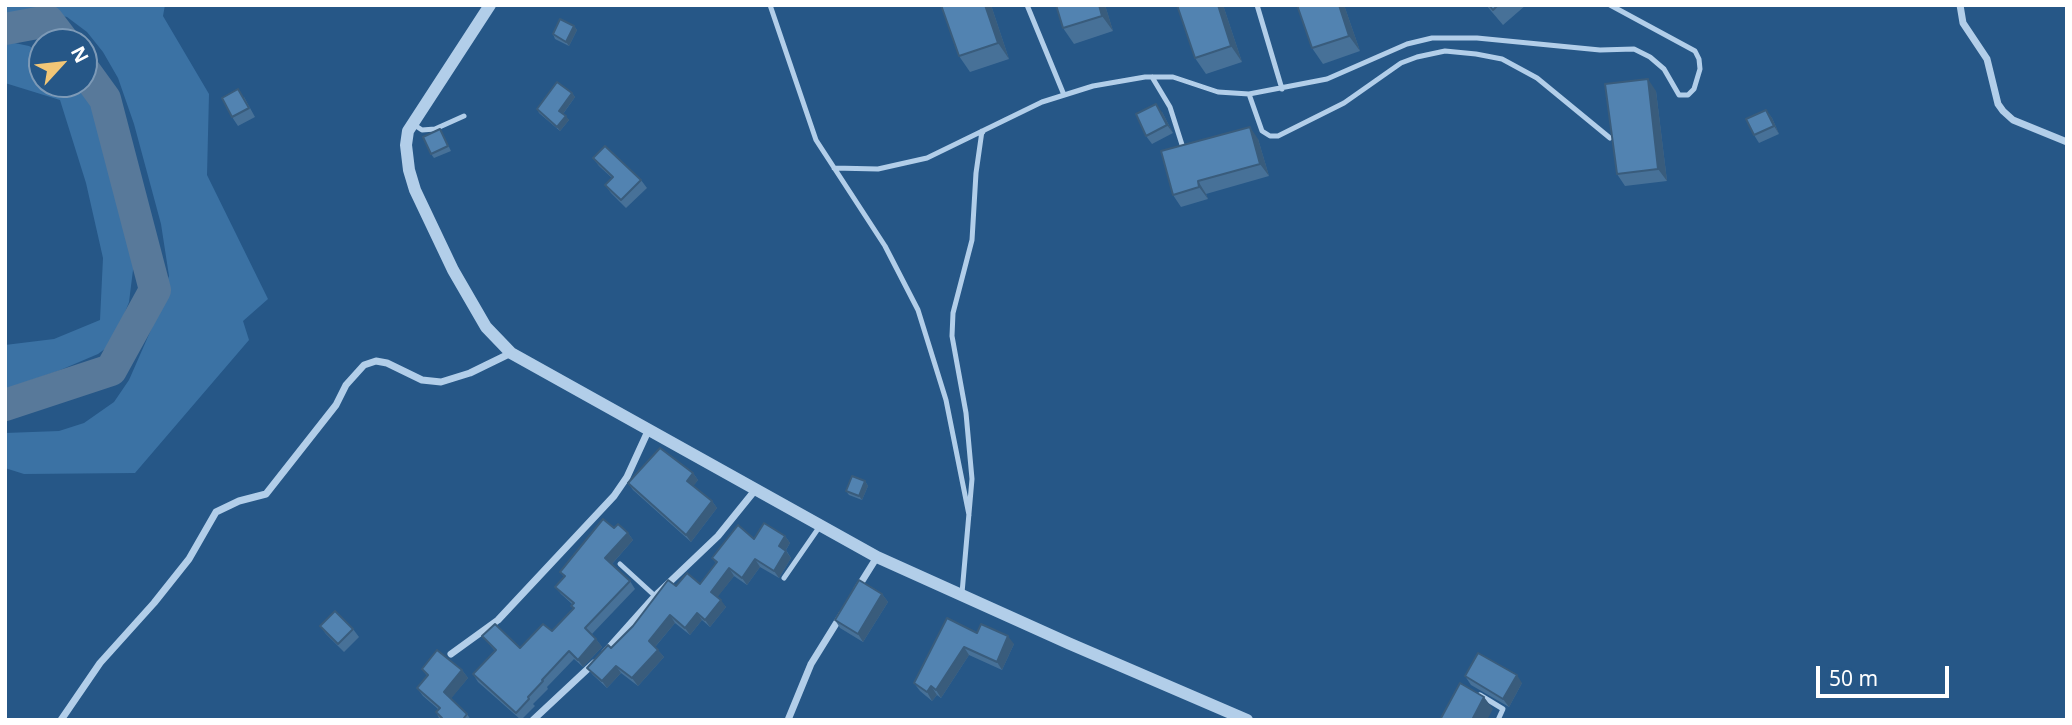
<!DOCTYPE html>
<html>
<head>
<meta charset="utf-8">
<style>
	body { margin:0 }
	#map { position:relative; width:2072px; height:725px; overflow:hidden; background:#265787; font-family:"Noto Sans",sans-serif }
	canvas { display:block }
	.frame { position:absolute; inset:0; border:7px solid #fff; pointer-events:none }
	.north { position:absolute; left:28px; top:28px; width:70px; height:70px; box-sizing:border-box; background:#265787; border:2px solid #7d9ab7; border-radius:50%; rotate:63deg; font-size:19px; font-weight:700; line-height:28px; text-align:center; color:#fff }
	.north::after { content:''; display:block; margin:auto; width:24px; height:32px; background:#f2c676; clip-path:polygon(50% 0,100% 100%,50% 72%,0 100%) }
	.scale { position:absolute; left:1816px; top:666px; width:133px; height:32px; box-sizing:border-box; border:4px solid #fff; border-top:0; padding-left:9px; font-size:21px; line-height:24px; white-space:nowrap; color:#fff; -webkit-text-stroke:5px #265787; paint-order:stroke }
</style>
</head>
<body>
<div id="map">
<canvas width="2072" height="725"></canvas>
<div class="frame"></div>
<div class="north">N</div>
<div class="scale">50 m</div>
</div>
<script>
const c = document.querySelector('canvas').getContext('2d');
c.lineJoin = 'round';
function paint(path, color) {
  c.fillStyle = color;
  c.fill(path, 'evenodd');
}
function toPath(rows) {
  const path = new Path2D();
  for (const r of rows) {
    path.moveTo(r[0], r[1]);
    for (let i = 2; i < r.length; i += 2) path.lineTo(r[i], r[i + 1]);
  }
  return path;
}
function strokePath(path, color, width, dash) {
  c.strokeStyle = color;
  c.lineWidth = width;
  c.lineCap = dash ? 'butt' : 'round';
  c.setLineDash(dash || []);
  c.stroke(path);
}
const green = toPath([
	[5,5,165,5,163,16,209,94,207,175,268,299,243,321,249,340,135,473,24,474,5,468,5,433,59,431,84,423,114,402,129,380,154,323,169,276,161,224,134,124,118,78,103,52,87,32,67,17,47,13,5,17],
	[5,41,29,46,42,53,42,84,81,84,96,112,134,262,129,302,113,343,98,354,58,371,5,389,5,345,54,339,100,320,103,258,86,183,60,100,5,83]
]);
const river = toPath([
	[5,29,48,21,64,42],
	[5,405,111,370,155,290,105,99,84,70]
]);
const service = toPath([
	[770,5,816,140,885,246,918,310,946,400,969,515],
	[1027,5,1064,95],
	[1257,5,1282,89],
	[1152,77,1170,107,1184,151],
	[1249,94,1262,131,1270,136,1278,136,1344,103,1401,63,1417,57,1445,51,1476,54,1502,59,1537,78,1610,138],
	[413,124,422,130,435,129,464,116],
	[834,168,878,169,927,158,1042,102,1093,86,1145,77,1173,77,1218,92,1249,94,1327,79,1407,44,1432,38,1477,38,1600,50,1634,49,1650,57,1664,69,1679,95,1688,95,1694,89,1700,69,1699,59,1695,51,1610,5],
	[620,564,655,596],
	[784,578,820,526],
	[962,593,972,479,966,413,952,336,953,313,972,240,976,173,982,131,983,132],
	[1480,695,1503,709,1498,720]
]);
const minor = toPath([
	[1960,5,1963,23,1987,59,1998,104,2003,111,2013,120,2067,142],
	[857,589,877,557],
	[605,652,655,596,718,536,756,489],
	[451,654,498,620,614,496,627,477,649,429],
	[61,720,100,663,154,603,189,559,216,512,239,501,266,494,336,405,346,385,364,365,376,361,387,363,422,380,441,382,470,373,511,353],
	[533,720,594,663],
	[788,720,811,664,842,614]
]);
const tertiary = toPath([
	[490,5,408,131,406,145,409,170,415,190,453,270,486,327,511,353,877,557,1068,643,1247,720]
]);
const wall = toPath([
	[991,5,1009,59,970,72,959,56],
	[1105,5,1113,31,1074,44,1063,28],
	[1177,5,1223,5,1242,62,1206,74,1195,58],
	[1297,5,1344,5,1360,51,1323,64,1312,48],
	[1486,5,1526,5,1503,25],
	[574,26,577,30,569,46,555,39,553,34],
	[1656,91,1667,181,1625,186,1617,174],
	[572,93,575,97,563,114,569,120,560,131,539,113,537,109],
	[244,97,255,117,238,126,232,117],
	[1766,110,1772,118,1779,134,1759,143,1754,135],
	[1162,112,1173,133,1152,144,1146,136],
	[440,129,451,151,434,158,431,154],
	[1258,139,1269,176,1206,194,1208,199,1181,207,1173,195],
	[593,158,641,180,647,188,626,208,611,193,605,185,612,178,599,166],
	[693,473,698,480,693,486,712,501,717,508,691,542,633,490,628,483],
	[865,481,868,486,862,500,849,495,846,491],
	[614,528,628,533,633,540,612,564,630,581,635,589,592,634,602,647,583,667,574,659,547,687,548,689,533,704,535,706,521,720,478,682,473,674,495,651,482,636,520,648,552,631,573,609,571,606,572,604,561,594,555,587,564,577,560,572],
	[785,536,790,543,786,550,791,558,779,578,760,567,747,585,734,576,717,597,726,607,710,627,702,620,690,635,675,623,655,647,664,657,638,686,621,673,607,688,593,675,587,668,611,648,676,586,700,584,716,563,712,558,754,539],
	[882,594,888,602,863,642,840,628,835,620],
	[320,626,353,629,359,637,344,652,326,634],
	[977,633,1014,644,1002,670,969,655,941,698,937,695,932,701,920,691,914,683],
	[422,669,462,670,468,678,451,698,467,714,471,720,440,720,436,712,438,709,423,696,417,688,427,676],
	[1465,676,1522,683,1509,707,1471,685]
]);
const shadedWall = toPath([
	[985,5,991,5,1009,59,998,43],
	[1099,5,1105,5,1113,31,1102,16],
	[1218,5,1223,5,1242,62,1231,46],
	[1339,5,1344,5,1360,51,1349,36],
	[574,26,577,30,569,46,566,42],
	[1648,79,1656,91,1667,181,1658,169],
	[572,93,575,97,562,115,559,111],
	[1156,104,1162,112,1173,133,1167,125],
	[1766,110,1772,118,1779,134,1774,126],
	[566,116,569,120,560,131,557,127],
	[1250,127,1258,139,1269,176,1260,164],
	[1198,181,1206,194,1208,199,1199,187],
	[693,473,698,480,692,488,687,481],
	[865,481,868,486,862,500,859,496],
	[712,501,717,508,691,542,686,535],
	[628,533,633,540,610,566,605,558],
	[785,536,790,543,784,553,779,546],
	[786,551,791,558,779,578,774,571],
	[755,559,760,567,747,585,742,578],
	[729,568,734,576,716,599,711,592],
	[882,594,888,602,863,642,858,634],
	[721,600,726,607,710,627,705,620],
	[697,613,702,620,690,635,685,628],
	[670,615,675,623,654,648,649,641],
	[1008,636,1014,644,1002,670,997,662],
	[596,639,602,647,583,667,578,660],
	[964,647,969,655,941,698,936,690],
	[658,650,664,657,638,686,632,678],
	[616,666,621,673,607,688,602,681],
	[462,670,468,678,450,700,444,692],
	[1517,675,1522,683,1509,707,1503,699],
	[931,686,937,695,932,701,927,692],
	[1484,697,1493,709,1487,720,1472,720]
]);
const building = toPath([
	[941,5,985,5,998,43,959,56,941,5],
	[1056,5,1099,5,1102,16,1063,28,1056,5],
	[1177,5,1218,5,1231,46,1195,58,1177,5],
	[1297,5,1339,5,1349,36,1312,48,1297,5],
	[1489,5,1498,5,1493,10,1489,5],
	[560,19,574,26,566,42,553,34,560,19],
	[1648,79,1658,169,1617,174,1605,84,1648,79],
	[557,82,572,93,559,111,566,116,557,127,537,109,557,82],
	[238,89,249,108,232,117,222,98,238,89],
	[1156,104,1167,125,1146,136,1136,114,1156,104],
	[1766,110,1774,126,1754,135,1746,119,1766,110],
	[1250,127,1260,164,1198,181,1199,187,1173,195,1161,151,1250,127],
	[440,129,448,146,431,154,423,137,440,129],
	[605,146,641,180,621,200,605,185,613,177,593,158,605,146],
	[660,448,693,473,687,481,712,501,686,535,628,483,660,448],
	[852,476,865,481,859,496,846,491,852,476],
	[603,519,614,528,618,524,628,533,605,558,630,581,585,628,596,639,578,660,569,651,542,680,543,681,528,697,529,699,516,713,473,674,496,650,482,636,495,624,520,648,543,624,552,631,574,608,571,606,574,603,555,587,565,576,560,572,603,519],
	[764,523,785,536,779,546,786,551,774,571,755,559,742,578,729,568,711,592,721,600,705,620,697,613,685,628,670,615,649,641,658,650,632,678,616,666,602,681,587,668,608,645,611,648,633,626,668,580,676,586,687,573,700,584,717,562,712,558,738,525,754,539,764,523],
	[859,580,882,594,858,634,835,620,859,580],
	[335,611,353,629,338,644,320,626,335,611],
	[947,618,977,633,981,624,1008,636,997,662,964,647,936,690,931,686,927,692,914,683,947,618],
	[437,650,462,670,444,692,467,714,464,718,466,720,440,720,442,718,436,712,440,708,417,688,428,675,422,669,437,650],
	[1478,653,1517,675,1503,699,1465,676,1478,653],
	[1460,683,1484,697,1472,720,1440,720,1460,683]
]);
paint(green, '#3b72a4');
strokePath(river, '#58799a', 32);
strokePath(service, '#b2cee9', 5);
strokePath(minor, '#b2cee9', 7);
strokePath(tertiary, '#b2cee9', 12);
paint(wall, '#477198');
paint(shadedWall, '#395c7c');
paint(building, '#5283b1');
strokePath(building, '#395c7c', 2);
</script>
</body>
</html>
